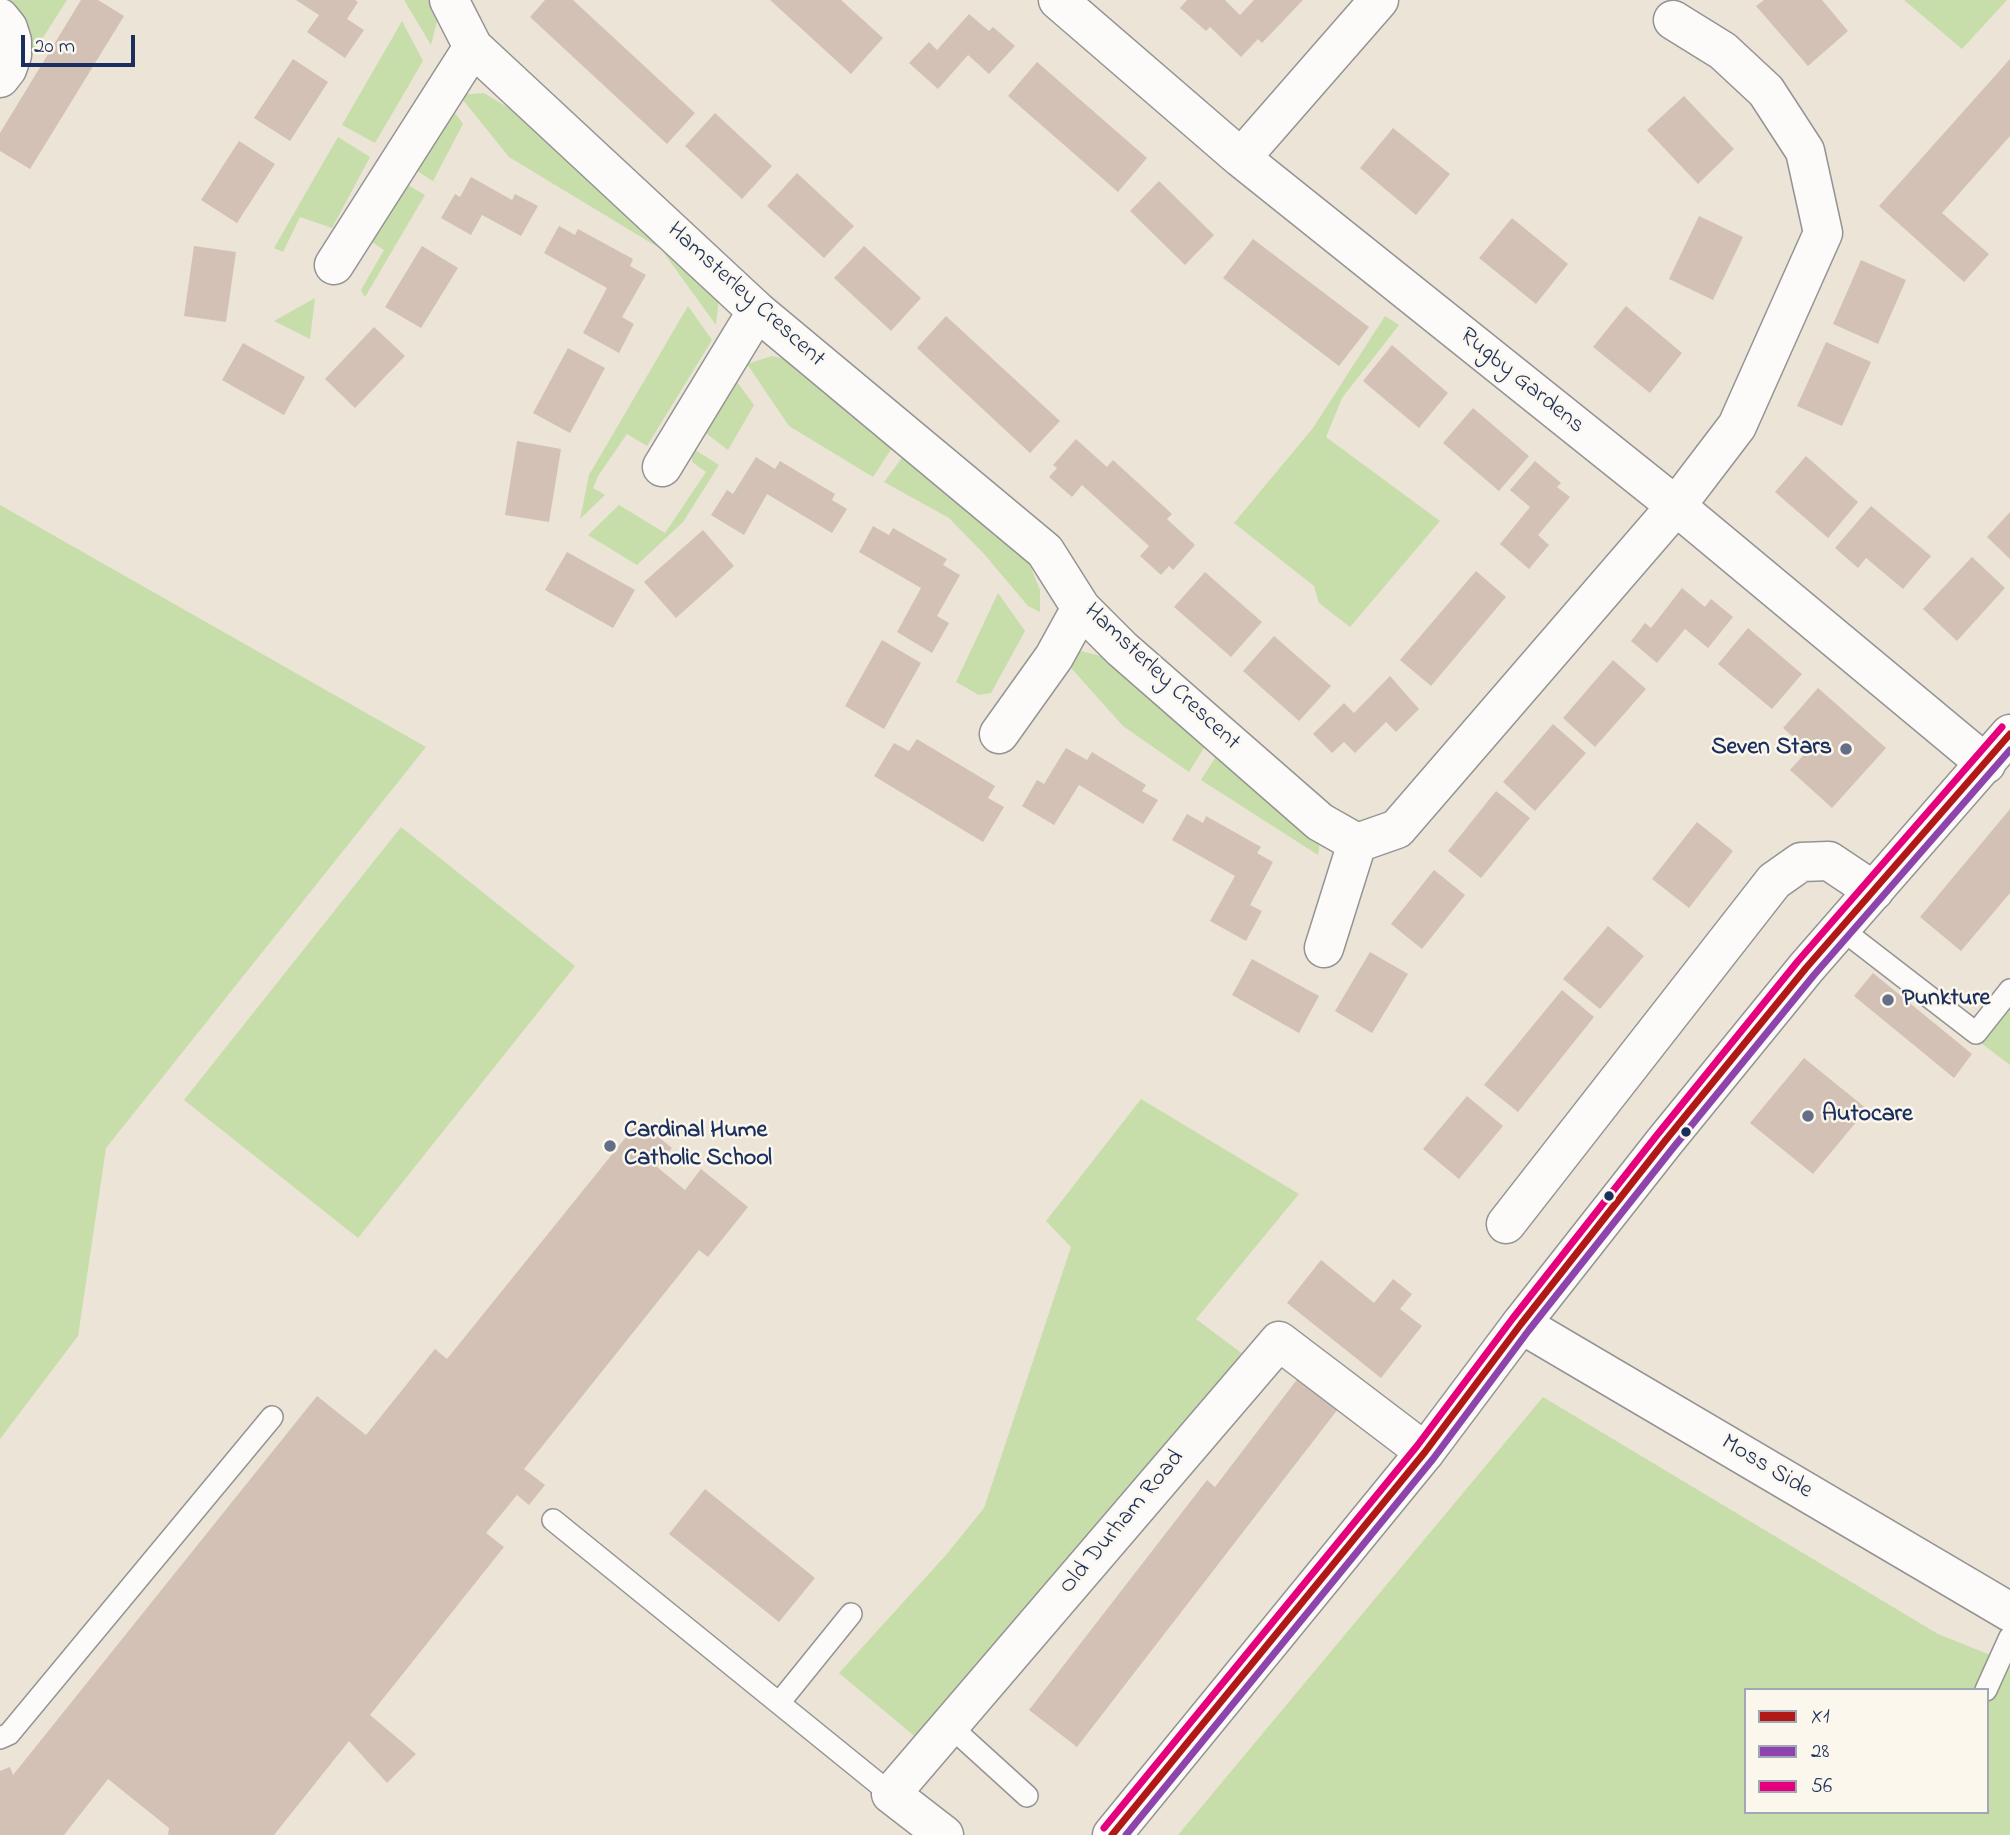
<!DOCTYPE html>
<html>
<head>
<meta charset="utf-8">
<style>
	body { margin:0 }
	#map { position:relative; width:2010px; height:1835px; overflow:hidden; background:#ebe4d7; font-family:"Indie Flower",sans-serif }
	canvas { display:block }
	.legend { position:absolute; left:1744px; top:1688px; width:245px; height:126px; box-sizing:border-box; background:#fbf7ec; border:2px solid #a1a7b3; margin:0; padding:9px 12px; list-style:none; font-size:21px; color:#1b2f5e }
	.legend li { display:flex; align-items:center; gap:14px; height:35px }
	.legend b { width:35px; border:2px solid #a1a7b3 }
	.scale { position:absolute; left:21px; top:35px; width:114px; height:32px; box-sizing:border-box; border:4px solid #1b2f5e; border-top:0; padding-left:9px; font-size:21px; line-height:24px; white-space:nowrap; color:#1b2f5e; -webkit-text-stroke:5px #fbf7ec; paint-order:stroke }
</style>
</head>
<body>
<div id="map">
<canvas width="2010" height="1835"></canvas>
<ul class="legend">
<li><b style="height:9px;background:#b11919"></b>X1</li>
<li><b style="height:9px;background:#8e44ad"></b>28</li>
<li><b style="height:9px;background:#e5007d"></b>56</li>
</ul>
<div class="scale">20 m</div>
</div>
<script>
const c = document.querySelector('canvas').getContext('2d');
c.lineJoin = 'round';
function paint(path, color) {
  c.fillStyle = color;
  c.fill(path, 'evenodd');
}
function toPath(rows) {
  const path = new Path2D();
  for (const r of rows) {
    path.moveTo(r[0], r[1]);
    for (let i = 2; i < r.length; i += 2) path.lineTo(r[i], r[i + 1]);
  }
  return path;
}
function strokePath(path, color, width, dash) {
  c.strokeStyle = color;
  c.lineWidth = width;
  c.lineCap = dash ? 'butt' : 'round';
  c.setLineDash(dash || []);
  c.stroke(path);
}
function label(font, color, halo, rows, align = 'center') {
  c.font = font + ' "Indie Flower",sans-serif';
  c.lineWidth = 5;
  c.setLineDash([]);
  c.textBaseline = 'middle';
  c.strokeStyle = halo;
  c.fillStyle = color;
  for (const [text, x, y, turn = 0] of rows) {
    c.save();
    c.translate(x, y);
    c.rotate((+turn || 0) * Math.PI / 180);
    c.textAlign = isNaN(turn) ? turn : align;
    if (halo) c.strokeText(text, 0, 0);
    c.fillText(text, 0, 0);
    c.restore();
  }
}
const green = toPath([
	[11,0,67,0,32,55,28,22],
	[404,0,428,0,437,21,431,45],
	[1904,0,2007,0,1962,49],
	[402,21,423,61,375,143,342,125],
	[484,93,512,110,596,179,719,298,716,325,661,249,509,157,459,95],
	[448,103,463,124,433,181,411,167],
	[338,137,370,157,332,228,300,217,283,252,274,248],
	[401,181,425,195,365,297,361,290,384,250,369,240],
	[315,298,310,339,274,321],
	[688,306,712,340,647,446,627,434,598,476,593,488,605,495,580,519,589,475],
	[1385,316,1399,325,1342,398,1326,437,1440,521,1350,627,1319,603,1314,586,1234,523,1313,428],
	[772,356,796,361,894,445,873,477,789,426,747,364],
	[735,379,754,405,728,450,703,431],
	[692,448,719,465,683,522,637,565,588,535,619,505,665,533,706,472,692,462],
	[905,454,1029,563,1040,590,1040,612,1028,606,985,555,949,518,884,482],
	[0,505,426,747,106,1148,78,1336,0,1439],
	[998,593,1025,631,991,693,979,695,956,682],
	[1081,651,1101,656,1207,743,1189,772,1123,726,1064,660],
	[1218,753,1320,842,1318,855,1201,780],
	[401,827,575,966,358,1238,184,1100],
	[2010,1007,2010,1065,1981,1043],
	[1141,1099,1299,1194,1196,1319,1244,1355,919,1740,839,1673,946,1555,984,1508,1071,1247,1046,1221],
	[1543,1397,1938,1634,2010,1663,2010,1835,1178,1835],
	[1746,1690,1987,1690,1987,1812,1746,1812]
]);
const building = toPath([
	[81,0,98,0,124,16,30,169,0,151,0,133],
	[296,0,355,0,358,2,347,19,364,30,345,58,307,32,319,15],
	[545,0,573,0,695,113,667,144,530,17],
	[770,0,841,0,883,38,851,74],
	[1187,0,1225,0,1240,15,1254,0,1303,0,1262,43,1258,39,1241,57,1210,27,1206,31,1180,8],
	[1764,0,1822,0,1848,31,1808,66,1756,6],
	[969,14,989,31,993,27,1015,46,989,74,968,55,938,89,909,63,929,42,937,50],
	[293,59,328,82,290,141,254,118],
	[2010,59,2010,136,1942,213,1989,254,1964,282,1879,206],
	[1037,62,1147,158,1118,192,1008,96],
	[1684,96,1734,149,1698,184,1647,130],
	[715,113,772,166,742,199,685,146],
	[1393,128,1450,174,1416,215,1360,168],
	[239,141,275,164,237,223,201,200],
	[797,173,854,226,824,258,767,206],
	[471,177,512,200,515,194,538,206,521,236,482,215,471,235,441,218,455,194,460,197],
	[1159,181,1214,235,1185,265,1130,211],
	[1699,216,1743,237,1713,300,1669,279],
	[1512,218,1568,264,1536,304,1479,258],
	[559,226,575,235,578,229,633,259,630,266,646,275,622,317,634,324,619,353,583,333,607,288,544,253],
	[1253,239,1369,327,1339,366,1223,278],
	[194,246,236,252,226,322,184,316],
	[422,246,458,268,421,328,385,307],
	[864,246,921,298,891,331,834,278],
	[1861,260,1906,280,1878,344,1833,324],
	[1626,306,1682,353,1650,393,1593,347],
	[946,316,1060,421,1030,453,917,348],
	[374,327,405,356,355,408,325,379],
	[1826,342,1871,362,1842,426,1797,406],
	[243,343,305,377,284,415,222,380],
	[1392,345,1448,393,1419,428,1363,381],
	[568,348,605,368,570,433,533,413],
	[1473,408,1529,456,1499,491,1443,443],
	[1076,439,1107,467,1113,460,1172,514,1167,519,1195,545,1173,570,1169,566,1161,575,1140,556,1149,546,1082,485,1072,497,1049,477,1057,468,1053,465],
	[517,441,561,449,549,522,505,515],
	[1806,456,1858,502,1828,538,1775,492],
	[756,457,775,469,780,461,835,494,832,500,847,509,832,533,767,494,744,535,711,515,727,490,733,494],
	[1535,461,1561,483,1557,487,1570,497,1538,535,1549,545,1529,569,1500,544,1530,507,1510,490],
	[1871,506,1931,556,1903,589,1866,558,1858,568,1835,548],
	[2010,512,2010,559,1987,537],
	[873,526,889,535,893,528,947,559,943,565,960,575,937,616,949,623,932,653,897,632,921,588,859,552],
	[703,530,734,566,676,618,644,582],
	[567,552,635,590,613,628,545,590],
	[1972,557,2005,588,1957,641,1923,609],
	[1476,571,1506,597,1431,686,1400,660],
	[1205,572,1262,622,1231,657,1174,607],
	[1682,588,1705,607,1711,599,1733,617,1708,648,1685,629,1657,663,1631,641,1645,623,1651,628],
	[1748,628,1802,674,1772,709,1718,664],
	[1274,636,1331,686,1299,721,1243,671],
	[882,640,921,663,884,729,845,706],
	[1613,660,1646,689,1595,747,1563,718],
	[1390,676,1419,709,1396,732,1386,722,1355,753,1344,742,1332,753,1313,734,1344,703,1354,713],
	[1818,688,1886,748,1832,808,1790,770,1808,750,1783,728],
	[1553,724,1586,753,1535,811,1503,782],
	[917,739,995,786,988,798,1004,807,983,842,874,776,894,743,909,751],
	[1066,748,1087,760,1092,752,1146,785,1142,791,1158,800,1143,824,1079,785,1054,825,1022,806,1037,780,1044,784],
	[1496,791,1530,818,1481,878,1448,851],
	[2010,809,2010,893,1961,951,1920,917],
	[1187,814,1203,823,1206,816,1261,847,1257,853,1273,862,1250,905,1262,911,1246,941,1210,921,1235,876,1172,840],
	[1697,822,1733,851,1689,908,1652,879],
	[1434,870,1465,895,1422,949,1391,924],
	[1608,926,1644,956,1600,1009,1563,979],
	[1370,952,1408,974,1372,1033,1335,1011],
	[1252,959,1319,996,1299,1033,1232,995],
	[1873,973,1972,1054,1954,1078,1854,996],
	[1562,990,1594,1017,1518,1112,1484,1085],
	[1804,1058,1867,1109,1813,1174,1750,1123],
	[1467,1096,1503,1126,1459,1179,1423,1149],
	[639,1121,672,1148,657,1167,685,1190,701,1169,748,1207,708,1257,699,1250,524,1469,545,1485,529,1505,517,1495,486,1533,504,1547,370,1715,416,1754,387,1783,349,1741,274,1835,168,1835,169,1828,108,1779,64,1835,0,1835,0,1771,10,1767,13,1775,317,1396,366,1435,435,1349,447,1359],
	[1321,1260,1374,1303,1393,1279,1412,1294,1400,1309,1422,1326,1381,1378,1287,1303],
	[1305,1369,1345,1400,1077,1747,1029,1710,1207,1480,1215,1487],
	[705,1489,815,1578,779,1622,669,1534]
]);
const service = toPath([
	[1840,928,1976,1033,2010,990],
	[553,1520,891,1794],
	[1986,1690,2010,1637],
	[779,1703,851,1614],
	[950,1726,1027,1796],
	[0,1738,9,1734,272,1417]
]);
const minor = toPath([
	[449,0,473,47,757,311,1045,551,1081,608,1122,649,1320,822,1357,843,1397,829,1676,506,1737,426,1823,233,1805,151,1766,91,1723,51,1673,20],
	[1058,0,1241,158,1676,506,1986,764],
	[0,18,8,28,12,41,12,55,7,69,0,78],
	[1241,158,1379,0],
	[334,265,473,47],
	[662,467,757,311],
	[999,734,1054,657,1081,608],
	[1324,948,1357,843],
	[1506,1224,1774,881,1801,862,1829,861,1874,891],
	[1521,1324,2010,1612],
	[944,1835,891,1794,1279,1341,1425,1452]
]);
const secondary = toPath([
	[1112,1835,1425,1452,1521,1324,1665,1141,1806,968,2010,734]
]);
const bus1 = toPath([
	[1112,1835,1425,1452,1521,1324,1665,1141,1806,968,2010,734]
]);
const bus2 = toPath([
	[1126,1835,1433,1459,1529,1330,1673,1148,1814,975,2010,750]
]);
const bus3 = toPath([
	[1104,1828,1417,1446,1513,1318,1657,1135,1798,961,2002,727]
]);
const markers = [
	[1846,749,7,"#646e88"],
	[1888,1000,7,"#646e88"],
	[1808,1116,7,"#646e88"],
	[1686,1132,6,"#1b2f5e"],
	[610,1146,7,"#646e88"],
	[1609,1196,6,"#1b2f5e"]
];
const streetNames = [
	["Hamsterley Crescent",745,296,42],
	["Rugby Gardens",1521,382,39],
	["Hamsterley Crescent",1161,678,43],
	["Moss Side",1766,1468,31],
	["Old Durham Road",1123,1523,-50]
];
const poiNames = [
	["Seven Stars",1832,749,"right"],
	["Punkture",1902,1000],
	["Autocare",1822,1116],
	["Cardinal Hume",624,1132],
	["Catholic School",624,1160]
];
paint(green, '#c7deaa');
paint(building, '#d4c1b6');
strokePath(service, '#949494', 24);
strokePath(minor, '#949494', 41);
strokePath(secondary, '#949494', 41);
strokePath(service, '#fcfbf9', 21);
strokePath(minor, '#fcfbf9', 38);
strokePath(secondary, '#fcfbf9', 38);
strokePath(bus1, '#b11919', 7);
strokePath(bus2, '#8e44ad', 7);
strokePath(bus3, '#e5007d', 7);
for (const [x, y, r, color] of markers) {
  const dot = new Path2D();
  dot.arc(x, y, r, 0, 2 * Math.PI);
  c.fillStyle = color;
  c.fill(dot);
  strokePath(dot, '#fbf7ec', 2.5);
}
label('24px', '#1b2f5e', '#fbf7ec', streetNames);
label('bold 24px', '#1b2f5e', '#fbf7ec', poiNames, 'left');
</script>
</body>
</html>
